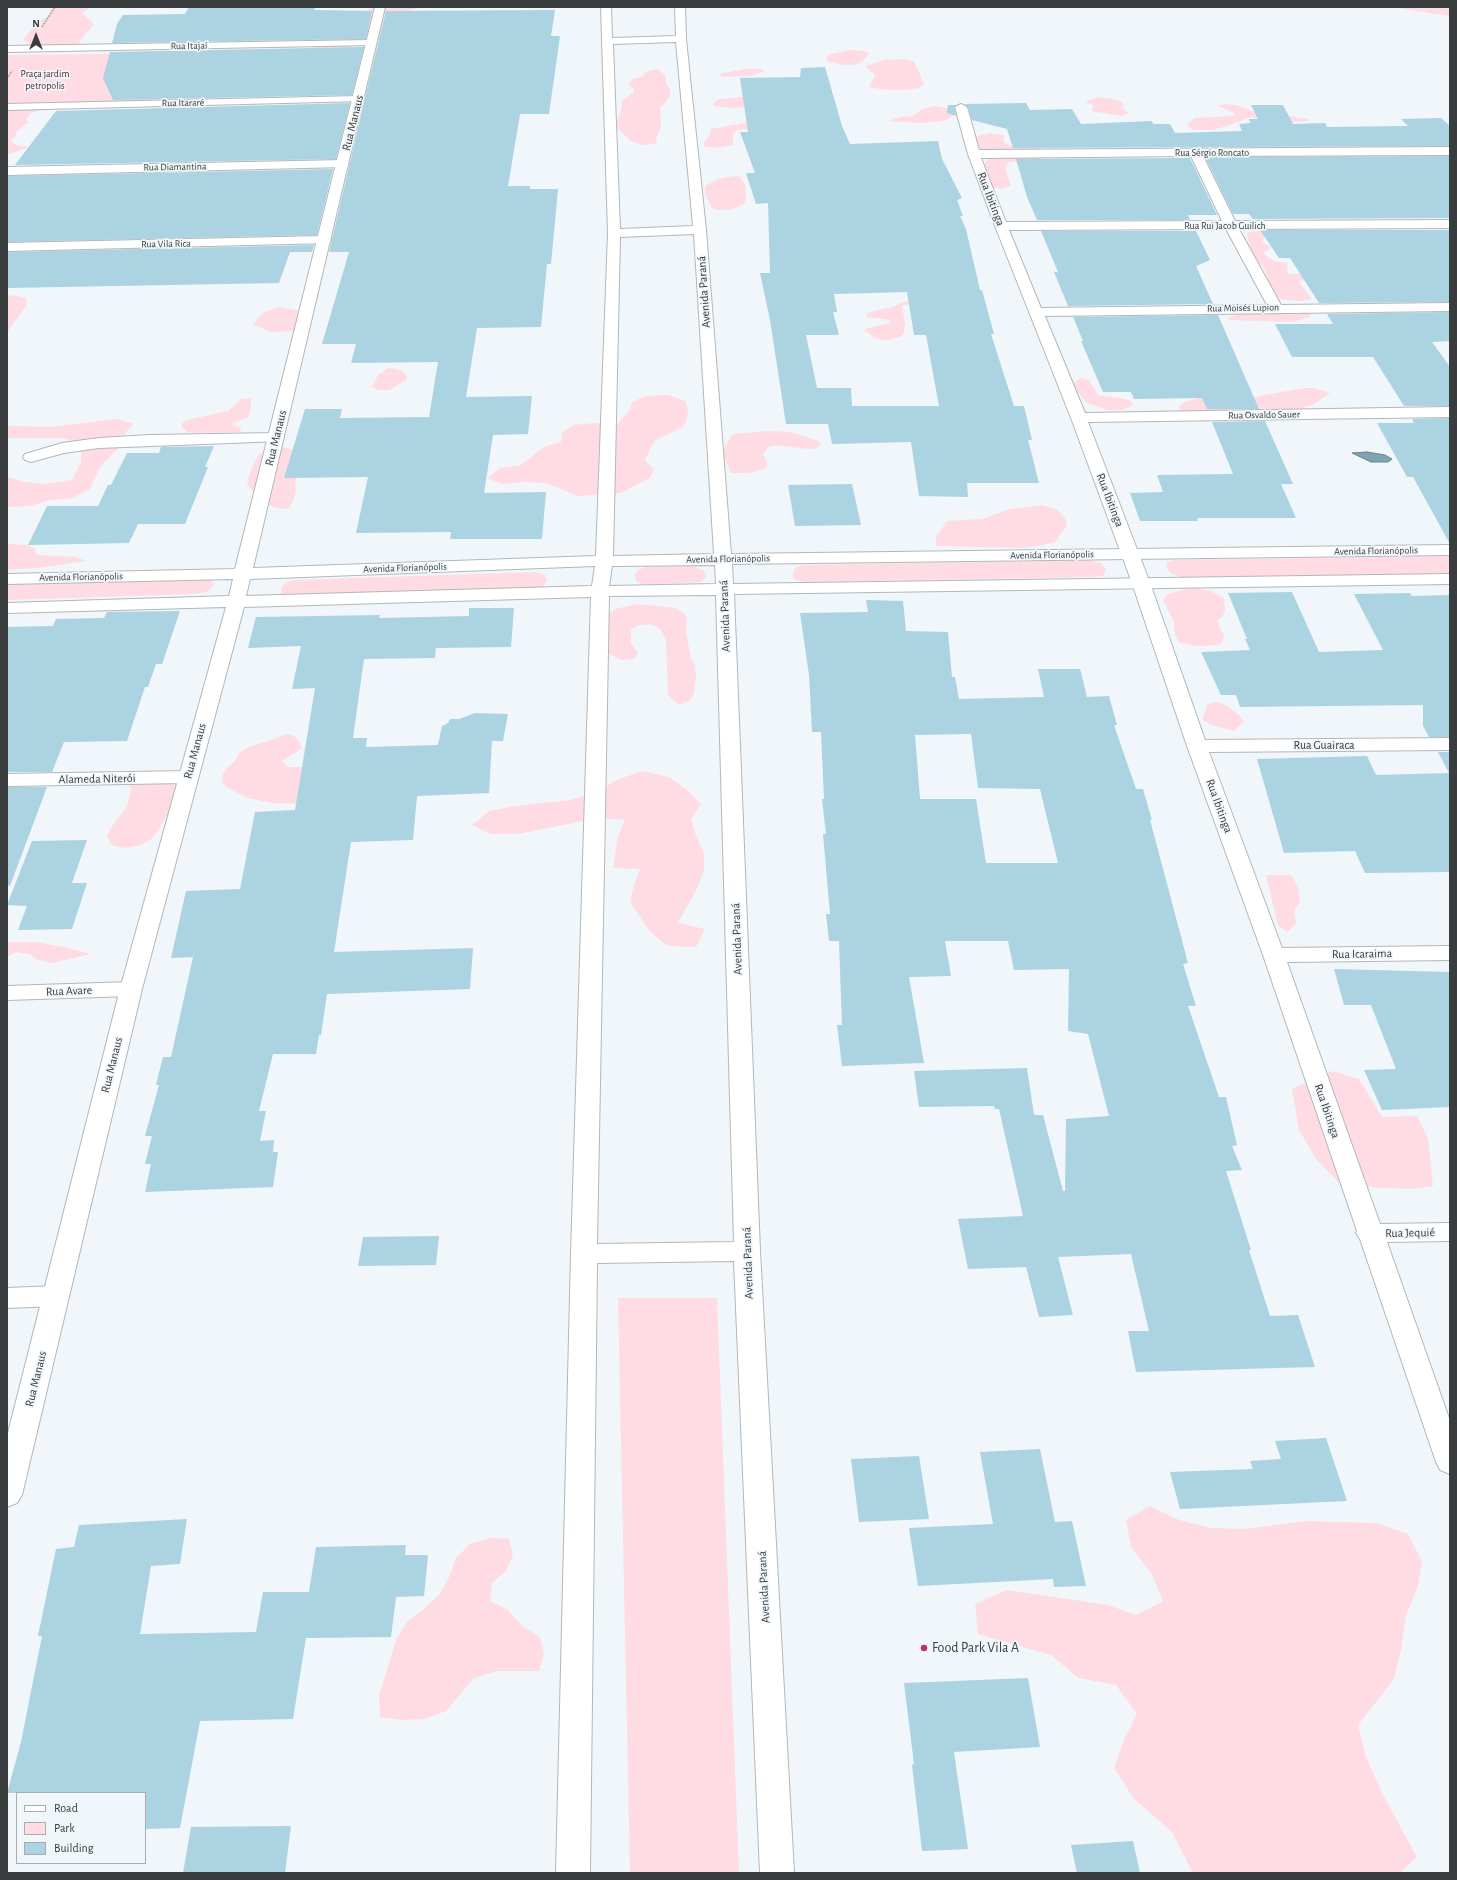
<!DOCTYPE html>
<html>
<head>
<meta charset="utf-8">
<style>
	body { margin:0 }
	#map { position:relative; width:1457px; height:1880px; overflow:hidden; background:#f0f6f9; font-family:"Alegreya Sans",sans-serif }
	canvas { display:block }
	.frame { position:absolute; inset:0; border:8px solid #3a3d3e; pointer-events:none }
	.legend { position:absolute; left:16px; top:1792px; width:130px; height:72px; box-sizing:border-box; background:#f0f6f9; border:1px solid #a7acae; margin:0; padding:5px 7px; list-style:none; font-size:12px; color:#3a3d3e }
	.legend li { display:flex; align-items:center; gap:8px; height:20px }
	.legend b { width:20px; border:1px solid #a7acae }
	.north { position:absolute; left:16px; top:16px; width:40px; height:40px; -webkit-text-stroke:3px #f0f6f9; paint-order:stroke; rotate:0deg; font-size:11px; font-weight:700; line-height:16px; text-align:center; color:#3a3d3e }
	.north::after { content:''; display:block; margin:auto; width:14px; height:18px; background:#3a3d3e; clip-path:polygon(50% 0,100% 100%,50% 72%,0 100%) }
</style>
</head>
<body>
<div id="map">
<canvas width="1457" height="1880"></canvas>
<div class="frame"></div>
<ul class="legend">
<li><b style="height:5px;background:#fff"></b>Road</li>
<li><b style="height:11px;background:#ffdce4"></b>Park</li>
<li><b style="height:11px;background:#abd3e2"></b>Building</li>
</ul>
<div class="north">N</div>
</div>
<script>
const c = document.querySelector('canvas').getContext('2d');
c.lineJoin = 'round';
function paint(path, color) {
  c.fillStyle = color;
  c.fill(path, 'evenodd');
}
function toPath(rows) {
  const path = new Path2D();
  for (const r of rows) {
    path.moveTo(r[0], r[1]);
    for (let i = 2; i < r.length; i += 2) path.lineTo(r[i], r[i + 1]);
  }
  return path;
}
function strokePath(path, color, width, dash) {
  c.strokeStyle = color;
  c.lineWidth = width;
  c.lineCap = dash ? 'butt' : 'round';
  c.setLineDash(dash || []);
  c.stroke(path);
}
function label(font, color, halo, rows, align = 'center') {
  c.font = font + ' "Alegreya Sans",sans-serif';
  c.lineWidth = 3.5;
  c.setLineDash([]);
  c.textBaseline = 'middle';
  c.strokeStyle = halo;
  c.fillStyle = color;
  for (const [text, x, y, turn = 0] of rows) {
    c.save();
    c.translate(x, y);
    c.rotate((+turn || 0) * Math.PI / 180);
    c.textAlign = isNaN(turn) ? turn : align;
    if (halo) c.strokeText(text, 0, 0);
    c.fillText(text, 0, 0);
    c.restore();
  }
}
const green = toPath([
	[53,7,92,7,82,13,94,24,78,44,56,47,33,46,23,40,35,24,47,17],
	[375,7,418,8,407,11,403,14,381,39,354,41,351,45,352,49,313,48,308,45,313,40,340,38,359,14],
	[1395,7,1450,7,1450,16,1398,8],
	[851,50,864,51,869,54,862,62,854,65,842,65,827,61,827,57,831,54],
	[190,53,165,104,7,106,7,55],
	[884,60,904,59,914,61,924,84,919,88,904,90,880,89,869,87,875,75,865,66],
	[658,69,665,75,666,84,670,89,670,95,666,102,660,107,661,127,656,137,657,143,643,145,631,141,616,127,617,121,621,111,622,101,634,92,633,88,628,84,633,79,644,76,645,72],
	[744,69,762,69,764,71,758,74,747,76,724,77,718,74],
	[748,96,751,107,732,108,715,106,713,104,717,100,722,99],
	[1098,97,1118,100,1123,104,1123,108,1128,113,1122,116,1092,111,1093,105,1085,102],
	[1227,104,1240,106,1262,115,1295,117,1308,119,1308,121,1278,122,1251,117,1227,126,1212,130,1193,130,1188,126,1188,124,1195,118,1234,116,1234,113,1217,105],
	[935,106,946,108,952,112,953,116,947,120,924,123,888,121,901,117,913,116,922,109],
	[7,108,44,108,30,114,26,119,29,122,18,130,15,135,16,137,11,140,15,145,29,147,7,155],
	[750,122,758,128,738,130,733,133,733,145,715,148,704,146,704,143,709,136,711,129],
	[990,133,1004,135,1004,142,1011,146,1042,148,1045,150,992,150,979,149,975,145,975,137],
	[1013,156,1041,157,1048,161,1010,162,1006,166,1006,171,1011,186,1002,189,990,187,983,168,985,163,988,159],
	[735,176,740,177,745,185,746,198,744,204,730,210,716,210,712,208,705,194,705,186,721,178],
	[1279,229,1294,229,1298,232,1272,234,1264,238,1262,240,1264,243,1271,248,1264,252,1265,255,1274,261,1288,263,1287,271,1289,274,1312,274,1305,280,1300,281,1300,284,1312,299,1299,301,1276,299,1264,268,1256,259,1250,248,1247,234,1250,232],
	[13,295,26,298,27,305,7,332,7,297],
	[911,301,919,304,904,305,902,307,905,323,904,333,901,336,889,340,882,340,875,338,864,330,868,328,891,323,889,320,867,317,866,314,869,312,893,307,903,302],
	[277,307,301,311,296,331,270,332,253,324,263,313],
	[1252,311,1308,311,1311,314,1310,317,1293,322,1229,320,1230,317],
	[388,368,397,369,403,372,407,376,406,380,389,390,379,390,372,387,378,375],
	[1081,378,1089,380,1098,395,1125,399,1131,401,1133,405,1123,410,1107,410,1085,402,1073,384],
	[1306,388,1314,388,1330,393,1313,405,1292,411,1266,411,1253,405,1252,398,1258,396],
	[668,395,685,401,688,409,687,419,683,427,654,441,645,460,654,469,650,478,621,493,578,496,546,483,524,482,502,484,487,478,500,468,521,465,544,447,561,442,562,433,573,425,595,423,614,428,630,410,632,402,646,396],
	[1200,397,1226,408,1241,412,1181,413,1179,406,1183,403],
	[251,398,251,408,248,417,232,424,241,428,240,432,197,433,187,432,182,428,181,424,187,420,228,411,241,399],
	[116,419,134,424,125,433,123,441,116,451,106,460,99,469,89,490,72,498,50,500,30,506,7,507,7,477,25,482,45,484,72,480,81,462,81,452,79,443,63,438,7,438,7,426,50,427],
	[769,431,791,432,819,441,821,444,817,448,809,449,775,445,769,447,763,454,767,462,767,466,764,469,749,473,731,473,722,452,733,434],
	[283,447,292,450,298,459,299,470,295,482,296,492,292,503,288,509,277,508,262,502,247,484,251,469,259,455,265,451],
	[1043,505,1058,510,1065,518,1067,526,1055,542,1039,546,1019,548,936,546,936,537,947,521,982,519,1010,509],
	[7,544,28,545,35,549,37,555,76,557,86,561,37,568,7,570],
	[1450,556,1450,574,1181,577,1170,573,1167,568,1167,562,1175,560],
	[1089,560,1101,563,1106,570,1103,576,1092,577,804,582,794,579,793,573,795,568,803,565],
	[693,566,703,570,706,576,702,582,645,585,636,581,635,575,638,570,646,567],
	[535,572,545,575,547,581,543,587,289,597,281,594,281,588,286,582,295,580],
	[203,577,212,580,213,586,207,592,195,594,7,600,7,583],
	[1192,588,1211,591,1224,599,1225,611,1222,617,1217,621,1224,636,1223,641,1219,645,1199,646,1180,643,1175,635,1174,621,1163,600,1167,595,1174,592],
	[637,604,676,608,684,613,687,619,686,632,691,659,695,665,696,678,694,693,690,700,680,705,672,700,668,694,666,640,660,629,651,624,639,625,631,629,631,643,638,653,634,659,621,660,605,652,607,615,615,609],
	[1217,702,1226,705,1240,716,1244,721,1234,731,1215,726,1202,720,1208,704],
	[286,734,294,736,300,742,301,749,282,761,288,767,304,767,314,804,273,803,248,798,228,788,222,782,223,774,228,767,235,761,239,753,249,747,275,739],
	[642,771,669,777,686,789,701,804,691,820,696,836,704,854,704,871,697,888,678,923,705,929,696,947,668,946,650,932,630,902,634,885,640,869,613,868,618,836,625,820,598,818,518,834,491,834,472,825,489,811,515,806,571,800,595,792,617,780],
	[173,782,182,785,173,806,153,838,141,845,124,848,112,845,107,837,110,829,127,806,131,790,128,783],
	[1266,875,1291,875,1298,888,1300,902,1294,910,1296,923,1288,932,1278,926],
	[7,942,35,942,64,947,91,954,52,963,38,960,29,954,16,952,7,957],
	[1332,1071,1359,1079,1382,1117,1417,1116,1428,1138,1433,1186,1410,1189,1342,1186,1316,1159,1299,1130,1292,1089],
	[618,1298,717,1298,739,1873,630,1873],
	[1150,1506,1179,1520,1211,1528,1244,1529,1305,1521,1376,1523,1408,1534,1422,1561,1418,1586,1406,1615,1401,1650,1394,1679,1358,1725,1366,1757,1382,1793,1417,1857,1400,1873,1193,1873,1172,1832,1134,1799,1114,1768,1124,1740,1137,1714,1116,1685,1078,1678,1051,1655,978,1634,975,1604,1007,1590,1108,1605,1136,1615,1163,1601,1152,1575,1131,1547,1126,1520],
	[490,1538,509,1539,513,1555,506,1571,492,1583,490,1601,508,1610,523,1627,540,1637,544,1654,539,1671,496,1671,474,1678,446,1711,424,1719,402,1720,380,1717,379,1696,396,1640,407,1622,423,1610,440,1594,450,1575,456,1558,470,1544]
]);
const water = toPath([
	[1367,452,1385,455,1392,459,1388,462,1371,462,1352,453,1367,452]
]);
const building = toPath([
	[189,7,315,7,314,10,372,11,366,39,112,43,117,24,123,15,185,14],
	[555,10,551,36,560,36,549,114,520,114,508,186,530,186,530,189,558,189,551,264,547,264,541,327,477,328,466,397,532,396,528,434,493,435,484,493,546,492,542,539,450,539,451,532,356,533,368,477,284,478,305,409,342,409,340,418,429,417,438,362,351,363,356,344,322,344,349,252,329,252,364,102,366,99,365,97,386,11],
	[364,47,352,95,113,100,103,78,110,52],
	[825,67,842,126,850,144,938,141,942,159,962,198,957,200,963,216,960,216,966,229,980,290,982,290,994,334,991,334,1014,406,1024,406,1032,440,1028,440,1039,483,967,483,968,497,919,496,911,442,832,444,828,424,786,424,770,320,760,273,770,273,768,203,756,204,746,173,755,173,740,132,748,132,740,78,800,77,801,68],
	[907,292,914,335,926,335,939,406,852,406,851,388,817,388,806,335,839,335,833,312,837,312,834,294],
	[350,103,336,159,15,165,56,111],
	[1026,103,1030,110,1072,109,1081,124,1152,121,1153,124,1170,124,1175,133,1242,131,1239,124,1250,123,1249,119,1258,119,1251,105,1283,105,1293,124,1325,123,1327,127,1408,126,1401,119,1441,118,1450,126,1450,146,1013,148,1007,129,972,120,968,107,965,104],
	[948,105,956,105,954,107,956,116,947,113],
	[1450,156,1450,218,1253,219,1249,214,1233,214,1205,157],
	[1190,158,1217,215,1188,215,1190,220,1037,220,1027,197,1016,159],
	[333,169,317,235,7,242,7,176],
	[1260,230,1450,230,1450,302,1319,303,1290,258,1279,258],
	[1041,231,1196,231,1210,260,1196,266,1213,304,1068,306,1054,272,1058,272],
	[314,245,312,252,290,252,279,283,7,288,7,252],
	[1450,312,1450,341,1432,342,1450,367,1450,406,1404,406,1373,357,1292,357,1275,324,1333,324,1327,314],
	[1218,315,1259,409,1207,409,1202,398,1134,399,1131,392,1103,392,1081,341,1083,341,1073,317],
	[1450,418,1450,544,1413,477,1407,477,1377,423,1414,423,1412,419],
	[1265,421,1293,484,1281,484,1296,518,1197,518,1198,521,1140,521,1130,493,1163,492,1157,475,1233,474,1212,422],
	[214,446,205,467,208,467,185,524,138,524,129,543,28,545,47,506,98,506,108,485,111,485,127,453,159,453,161,447],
	[852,484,861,525,795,526,788,485],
	[1292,592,1319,652,1383,650,1354,594,1410,593,1412,596,1450,595,1450,737,1429,737,1423,726,1423,705,1240,707,1236,695,1221,695,1201,652,1250,650,1245,639,1247,639,1228,593],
	[866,600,903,601,906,631,948,632,952,677,955,677,959,699,1044,697,1038,669,1080,669,1087,697,1109,696,1117,725,1114,725,1136,789,1143,789,1152,820,1150,820,1188,963,1183,964,1196,1006,1188,1006,1219,1097,1226,1097,1237,1145,1232,1146,1242,1170,1226,1171,1251,1250,1249,1250,1270,1316,1298,1315,1315,1367,1136,1372,1128,1331,1149,1331,1131,1254,1058,1257,1073,1315,1039,1317,1026,1267,968,1269,958,1219,1023,1216,999,1109,995,1109,994,1106,919,1107,914,1071,1027,1068,1034,1115,1043,1115,1063,1191,1065,1191,1066,1119,1109,1116,1088,1034,1068,1031,1069,969,1014,970,1008,941,945,941,951,976,909,977,924,1063,842,1066,837,1025,842,1025,839,941,829,941,826,914,830,914,823,834,826,834,822,799,824,799,821,732,812,732,809,675,800,613,868,612],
	[971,734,978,788,1040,789,1058,863,986,863,976,799,920,799,915,735],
	[469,608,514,608,511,647,436,648,435,658,364,659,353,738,367,738,366,747,438,745,442,726,448,723,450,719,459,719,475,713,508,714,503,741,492,741,489,793,417,796,413,840,351,842,334,952,473,948,470,989,327,994,321,1035,319,1035,316,1054,273,1054,259,1111,266,1111,260,1141,274,1140,273,1152,278,1152,273,1187,145,1192,151,1164,145,1164,152,1136,145,1136,159,1085,156,1085,163,1057,171,1057,193,957,171,958,186,891,240,889,255,812,295,810,315,688,292,689,301,646,248,648,256,617,380,615,379,618,469,616],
	[180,611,162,664,156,664,148,687,145,687,127,741,64,742,52,772,7,772,7,627,53,626,56,619,104,618,107,612],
	[1438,752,1450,752,1450,872,1365,873,1355,851,1284,853,1257,759,1367,756,1376,775,1449,773],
	[7,787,47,787,10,886,7,885],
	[87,840,72,883,87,883,72,929,18,930,27,906,7,905,32,841],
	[1334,969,1450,972,1450,1107,1382,1110,1364,1070,1396,1069,1371,1005,1344,1005],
	[439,1236,436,1265,358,1266,363,1237],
	[1326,1438,1347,1501,1180,1509,1170,1472,1253,1469,1250,1461,1281,1459,1275,1441],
	[1040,1449,1055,1522,1072,1521,1086,1586,1054,1587,1053,1579,918,1586,909,1528,993,1524,980,1452],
	[919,1456,929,1519,859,1522,851,1459],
	[187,1519,180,1564,151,1566,140,1634,256,1632,263,1592,309,1592,316,1547,406,1545,405,1555,428,1555,424,1596,396,1597,391,1637,306,1638,293,1719,200,1721,180,1828,145,1829,145,1793,7,1793,21,1742,42,1636,38,1636,56,1549,74,1547,79,1525],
	[1028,1678,1040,1747,954,1752,968,1849,922,1851,912,1765,914,1764,904,1683],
	[291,1826,285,1873,183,1873,191,1827],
	[1133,1841,1140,1873,1077,1873,1071,1845]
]);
const path = toPath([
	[42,27,55,7],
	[7,79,12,71]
]);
const street = toPath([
	[371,40,375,41,376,43,375,45,7,52,7,46,371,40],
	[359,96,365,99,363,101,7,110,7,104,359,96],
	[961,104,967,107,979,150,1450,147,1450,155,1203,156,1235,221,1450,220,1450,228,1239,229,1281,305,1450,303,1450,311,1045,316,1085,413,1450,407,1450,417,1088,422,1150,583,1205,740,1450,738,1450,750,1209,752,1282,948,1450,946,1450,960,1287,962,1380,1224,1450,1223,1450,1241,1387,1242,1450,1421,1450,1474,1440,1470,1436,1462,1360,1239,1356,1233,1357,1231,1263,955,1187,746,1132,583,1071,418,995,226,968,154,955,107,961,104],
	[1191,156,1222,221,1006,222,981,158,1191,156],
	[1226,229,1267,305,1041,308,1009,230,1226,229],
	[343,160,349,164,347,167,7,175,7,167,343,160],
	[324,236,329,237,331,240,329,243,7,251,7,243,324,236],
	[276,433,282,435,284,438,282,441,99,448,64,453,31,462,25,460,23,457,25,454,62,443,99,438,150,435,276,433],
	[187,771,194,773,197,777,194,781,187,783,7,786,7,774,187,771],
	[131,982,139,984,142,989,139,994,131,996,7,1000,7,986,131,982],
	[56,1286,65,1289,69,1296,65,1303,56,1306,7,1308,7,1288,56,1286]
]);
const secondary = toPath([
	[375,7,385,7,253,568,596,556,608,233,601,7,611,7,612,38,676,36,675,7,685,7,686,39,706,230,731,554,1450,545,1450,555,732,564,733,584,1450,574,1450,584,734,594,760,1251,794,1873,760,1873,734,1261,597,1263,590,1873,556,1873,571,1254,591,597,244,607,142,989,22,1495,17,1503,7,1507,7,1437,120,989,226,607,7,613,7,603,229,596,233,579,7,584,7,574,235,569,375,7],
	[676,42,693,226,620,229,613,44,676,42],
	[694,234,714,554,613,556,620,237,694,234],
	[715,565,716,584,609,586,612,566,715,565],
	[595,566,592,586,246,596,250,579,595,566],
	[716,595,734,1242,597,1244,609,596,716,595]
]);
const markers = [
	[924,1648,4,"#bd3167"]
];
const farStreetnames = [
	["Rua Itajaí",189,46,-1],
	["Rua Itararé",183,103,-1],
	["Rua Sérgio Roncato",1212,153],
	["Rua Diamantina",175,167,-1],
	["Rua Rui Jacob Guilich",1225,226],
	["Rua Vila Rica",166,244,-1],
	["Rua Moisés Lupion",1243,308,-1],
	["Rua Osvaldo Sauer",1264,415,-1],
	["Avenida Florianópolis",1376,551,-1],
	["Avenida Florianópolis",1052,555,-1],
	["Avenida Florianópolis",728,559,-1],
	["Avenida Florianópolis",405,568,-2],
	["Avenida Florianópolis",81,577,-1]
];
const farParknames = [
	["Praça jardim",45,74],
	["petropolis",45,86]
];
const streetNames = [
	["Rua Manaus",353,123,-76],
	["Rua Ibitinga",991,199,69],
	["Avenida Paraná",704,292,-94],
	["Rua Manaus",276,438,-76],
	["Rua Ibitinga",1110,500,69],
	["Avenida Paraná",725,616,-92],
	["Rua Guairaca",1324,745],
	["Rua Manaus",195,751,-75],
	["Alameda Niterói",97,779,-1],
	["Rua Ibitinga",1219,806,70],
	["Avenida Paraná",737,939,-92],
	["Rua Icaraima",1362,954,-1],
	["Rua Avare",69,991,-2],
	["Rua Manaus",112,1065,-76],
	["Rua Ibitinga",1327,1111,71],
	["Rua Jequié",1410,1233,-1],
	["Avenida Paraná",748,1263,-92],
	["Rua Manaus",36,1379,-76],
	["Avenida Paraná",764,1587,-93]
];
const nearPoinames = [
	["Food Park Vila A",932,1648]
];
paint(green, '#ffdce4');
paint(water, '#7da4b2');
strokePath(water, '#69858f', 1);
paint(building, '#abd3e2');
strokePath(street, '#b1b7ba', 2);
strokePath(secondary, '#b1b7ba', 2);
strokePath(path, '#a0a4a7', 1.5, [2, 1]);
paint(street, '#fff');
paint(secondary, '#fff');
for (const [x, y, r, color] of markers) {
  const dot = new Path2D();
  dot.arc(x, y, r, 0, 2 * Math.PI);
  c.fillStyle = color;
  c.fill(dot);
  strokePath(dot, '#f0f6f9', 1.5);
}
label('10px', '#3a3d3e', '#f0f6f9', farStreetnames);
label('10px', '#501e2f', '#f0f6f9', farParknames);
label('12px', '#3a3d3e', '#f0f6f9', streetNames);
label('14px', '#3a3d3e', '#f0f6f9', nearPoinames, 'left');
</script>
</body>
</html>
